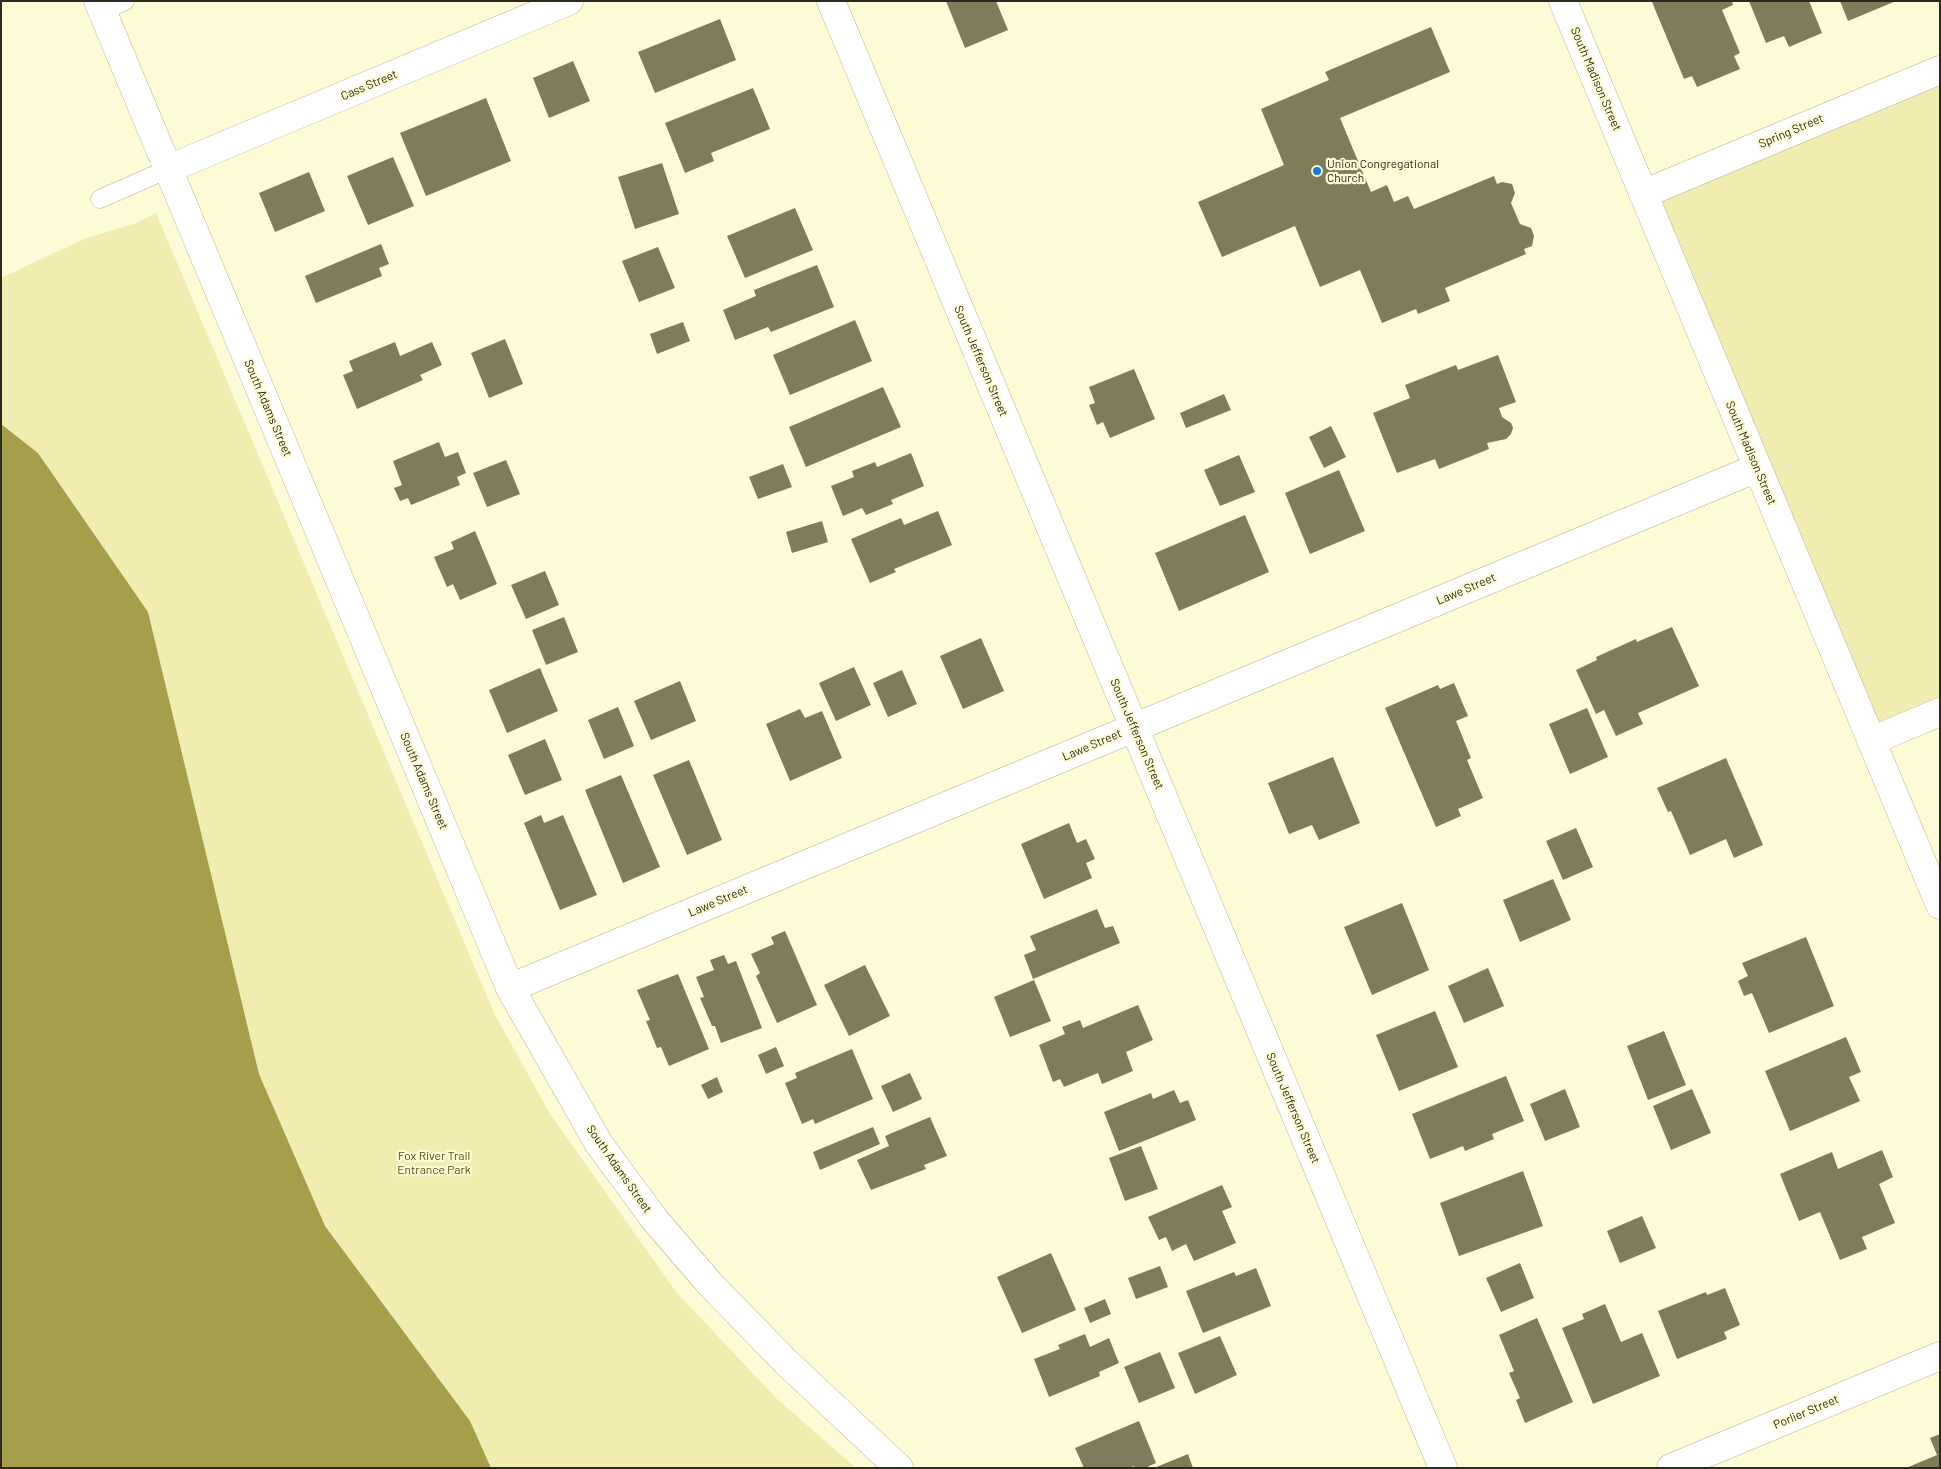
<!DOCTYPE html>
<html>
<head>
<meta charset="utf-8">
<style>
	body { margin:0 }
	#map { position:relative; width:1941px; height:1469px; overflow:hidden; background:#fefcd6; font-family:Barlow,sans-serif }
	canvas { display:block }
	.frame { position:absolute; inset:0; border:2px solid #2b2a1c; pointer-events:none }
</style>
</head>
<body>
<div id="map">
<canvas width="1941" height="1469"></canvas>
<div class="frame"></div>
</div>
<script>
const c = document.querySelector('canvas').getContext('2d');
c.lineJoin = 'round';
function paint(path, color) {
  c.fillStyle = color;
  c.fill(path, 'evenodd');
}
function toPath(rows) {
  const path = new Path2D();
  for (const r of rows) {
    path.moveTo(r[0], r[1]);
    for (let i = 2; i < r.length; i += 2) path.lineTo(r[i], r[i + 1]);
  }
  return path;
}
function strokePath(path, color, width, dash) {
  c.strokeStyle = color;
  c.lineWidth = width;
  c.lineCap = dash ? 'butt' : 'round';
  c.setLineDash(dash || []);
  c.stroke(path);
}
function label(font, color, halo, rows, align = 'center') {
  c.font = font + ' Barlow,sans-serif';
  c.lineWidth = 4.5;
  c.setLineDash([]);
  c.textBaseline = 'middle';
  c.strokeStyle = halo;
  c.fillStyle = color;
  for (const [text, x, y, turn = 0] of rows) {
    c.save();
    c.translate(x, y);
    c.rotate((+turn || 0) * Math.PI / 180);
    c.textAlign = isNaN(turn) ? turn : align;
    if (halo) c.strokeText(text, 0, 0);
    c.fillText(text, 0, 0);
    c.restore();
  }
}
const green = toPath([
	[1940,70,1940,712,1871,741,1643,194],
	[156,213,494,1013,550,1114,677,1293,777,1399,856,1468,491,1468,469,1421,325,1226,259,1074,148,612,38,453,1,424,1,278,84,239,136,223]
]);
const water = toPath([
	[1,424,38,453,148,612,259,1074,325,1226,470,1421,491,1468,1,1468]
]);
const building = toPath([
	[946,1,996,1,1008,30,965,48],
	[1655,1,1732,1,1733,5,1722,10,1740,53,1734,56,1740,69,1697,87,1692,76,1684,79,1652,2],
	[1749,1,1809,1,1822,33,1789,47,1784,36,1766,43],
	[1840,1,1896,1,1848,21],
	[720,19,736,60,655,93,638,52],
	[1431,27,1450,72,1340,118,1371,192,1387,185,1394,202,1408,196,1414,209,1494,176,1497,184,1502,182,1512,184,1515,193,1511,203,1520,224,1531,228,1534,236,1532,246,1524,249,1526,254,1445,288,1450,301,1418,314,1416,309,1382,323,1360,270,1320,287,1295,226,1222,257,1198,202,1284,165,1261,109,1329,80,1325,72],
	[573,61,590,101,549,118,533,78],
	[753,88,770,129,711,153,714,161,685,173,665,123],
	[486,98,511,161,426,196,400,133],
	[393,157,414,206,368,225,347,176],
	[662,163,679,214,635,229,618,177],
	[309,172,325,211,275,232,259,193],
	[795,208,813,250,745,278,727,236],
	[381,244,389,264,379,268,382,276,316,303,305,276],
	[658,247,675,288,639,302,622,261],
	[817,265,834,307,771,332,768,327,735,340,723,310,756,296,754,290],
	[855,320,872,361,790,395,773,355],
	[683,322,690,341,657,354,650,334],
	[505,339,523,384,489,398,471,353],
	[395,342,400,356,432,342,442,365,420,375,423,380,357,409,343,375,353,371,349,361],
	[1498,355,1516,402,1499,408,1502,417,1511,423,1513,428,1511,434,1506,439,1487,443,1489,449,1439,469,1435,459,1397,473,1373,413,1410,398,1405,385,1456,365,1458,370],
	[1134,369,1155,419,1110,438,1103,422,1097,425,1089,405,1095,403,1089,387],
	[883,387,901,427,806,467,789,427],
	[1224,394,1231,410,1186,428,1180,413],
	[1331,426,1346,457,1324,468,1309,437],
	[439,442,445,457,458,452,466,473,457,477,460,485,411,505,408,498,400,501,394,488,402,485,393,461],
	[911,453,924,486,891,500,893,504,866,515,862,508,843,516,831,486,854,477,852,471,875,462,877,467],
	[1239,455,1255,492,1220,506,1204,470],
	[506,460,520,494,487,507,473,473],
	[783,464,792,487,758,499,749,477],
	[1339,470,1365,531,1310,554,1285,493],
	[938,511,952,545,894,569,896,572,870,583,851,539,901,518,904,525],
	[1245,515,1269,572,1179,611,1155,553],
	[822,521,828,542,792,553,786,532],
	[475,531,497,584,460,600,453,584,447,587,434,557,454,549,451,542],
	[545,571,559,605,526,619,511,585],
	[564,617,578,652,546,665,532,630],
	[1672,627,1699,686,1638,713,1643,724,1616,736,1604,710,1596,714,1576,670,1597,660,1596,657,1636,639,1637,642],
	[981,638,1004,691,963,709,940,656],
	[854,667,871,705,836,721,819,683],
	[540,668,558,711,507,733,489,690],
	[902,670,917,704,888,717,873,683],
	[680,681,696,721,651,740,634,701],
	[1454,683,1468,716,1456,721,1471,758,1467,760,1483,798,1458,809,1461,816,1436,827,1385,708,1438,685,1440,689],
	[618,707,634,746,604,759,588,720],
	[1587,708,1608,757,1570,774,1549,724],
	[800,709,805,718,822,711,842,758,790,781,766,724],
	[545,739,562,780,525,795,508,755],
	[1333,757,1360,823,1319,840,1312,825,1289,834,1268,783],
	[1726,758,1763,845,1734,858,1726,839,1690,855,1671,811,1668,812,1657,788],
	[689,760,722,840,687,855,653,775],
	[621,775,660,867,623,883,585,790],
	[541,815,544,823,563,815,597,895,560,910,524,823],
	[1069,823,1077,843,1086,839,1095,859,1086,863,1092,878,1044,899,1021,844],
	[1576,828,1593,867,1563,880,1546,841],
	[1553,879,1571,920,1520,942,1503,900],
	[1402,903,1429,970,1372,995,1344,927],
	[1097,909,1105,928,1113,926,1120,943,1033,979,1024,955,1036,950,1030,936],
	[785,931,817,1005,777,1023,756,976,760,973,751,954,774,944,771,937],
	[1806,937,1834,1006,1769,1033,1752,993,1744,996,1738,981,1748,976,1742,963],
	[724,955,728,964,736,961,762,1028,721,1043,715,1026,712,1026,700,998,704,997,696,977,714,970,710,960],
	[865,965,890,1016,849,1036,824,985],
	[1488,968,1504,1006,1464,1023,1448,986],
	[678,974,709,1049,669,1066,661,1047,657,1048,646,1021,650,1020,637,990],
	[1034,980,1051,1021,1010,1037,994,997],
	[1138,1005,1153,1040,1126,1052,1133,1071,1102,1084,1098,1073,1064,1087,1060,1079,1053,1082,1039,1045,1065,1034,1062,1027,1080,1020,1083,1028],
	[1435,1011,1458,1067,1399,1091,1376,1035],
	[1664,1031,1686,1085,1648,1100,1627,1046],
	[1846,1037,1861,1072,1849,1077,1860,1101,1790,1131,1765,1071],
	[776,1047,784,1066,766,1074,758,1055],
	[852,1049,873,1099,815,1124,813,1119,802,1124,785,1083,797,1078,795,1073],
	[910,1073,922,1099,893,1112,881,1086],
	[1506,1076,1524,1121,1492,1134,1494,1139,1465,1151,1463,1146,1430,1159,1412,1114],
	[717,1077,723,1092,708,1099,701,1085],
	[1565,1089,1580,1127,1545,1141,1530,1104],
	[1692,1089,1711,1133,1671,1150,1653,1106],
	[1174,1090,1180,1103,1188,1100,1196,1120,1119,1151,1104,1112,1151,1093,1153,1099],
	[930,1117,947,1156,924,1165,926,1169,871,1190,857,1160,889,1146,885,1136],
	[873,1127,880,1144,820,1170,813,1152],
	[1141,1146,1158,1189,1125,1201,1109,1158],
	[1882,1150,1893,1177,1879,1184,1895,1223,1862,1237,1867,1249,1840,1260,1820,1212,1799,1221,1780,1174,1832,1152,1838,1169],
	[1523,1171,1543,1226,1459,1256,1440,1203],
	[1222,1185,1232,1207,1222,1211,1236,1243,1194,1261,1186,1244,1172,1251,1166,1237,1159,1240,1148,1217],
	[1642,1216,1656,1248,1620,1263,1607,1231],
	[1051,1253,1076,1310,1022,1333,997,1277],
	[1520,1263,1534,1298,1501,1312,1486,1278],
	[1160,1266,1168,1287,1136,1299,1128,1278],
	[1256,1268,1271,1306,1203,1333,1186,1291,1234,1272,1236,1276],
	[1725,1288,1740,1325,1724,1332,1727,1339,1677,1359,1658,1311,1706,1292,1707,1295],
	[1105,1299,1111,1314,1090,1323,1084,1308],
	[1605,1304,1621,1342,1642,1333,1660,1376,1593,1404,1562,1328,1584,1319,1582,1314],
	[1537,1318,1573,1402,1525,1423,1516,1400,1520,1398,1509,1373,1514,1371,1499,1335],
	[1085,1334,1090,1347,1109,1338,1119,1363,1099,1372,1100,1376,1049,1397,1034,1359,1060,1349,1058,1345],
	[1220,1336,1237,1375,1195,1394,1178,1353],
	[1160,1352,1175,1388,1139,1403,1124,1367],
	[1139,1421,1156,1463,1145,1468,1135,1468,1134,1466,1130,1468,1084,1468,1075,1448],
	[1940,1434,1940,1468,1906,1468,1937,1455,1930,1438],
	[1188,1454,1193,1468,1154,1468]
]);
const service = toPath([
	[102,11,125,1],
	[100,199,168,169]
]);
const minor = toPath([
	[831,1,1443,1468],
	[1563,1,1940,905],
	[168,169,569,1],
	[1643,194,1940,70],
	[1871,741,1940,712],
	[510,988,1757,468]
]);
const tertiary = toPath([
	[98,1,510,988,599,1144,655,1220,710,1284,785,1361,899,1468],
	[1671,1468,1940,1356]
]);
const markers = [
	[1317,171,5,"#0f7ae2"]
];
const streetNames = [
	["South Madison Street",1596,79,67],
	["Cass Street",369,85,-23],
	["Spring Street",1791,131,-23],
	["South Jefferson Street",981,361,67],
	["South Adams Street",268,408,67],
	["South Madison Street",1751,453,67],
	["Lawe Street",1466,589,-23],
	["South Jefferson Street",1137,734,67],
	["Lawe Street",1092,745,-23],
	["South Adams Street",424,781,67],
	["Lawe Street",718,901,-23],
	["South Jefferson Street",1293,1108,67],
	["South Adams Street",619,1169,55],
	["Porlier Street",1806,1412,-23]
];
const poiNames = [
	["Union Congregational",1327,164],
	["Church",1327,178]
];
const parkNames = [
	["Fox River Trail",434,1156],
	["Entrance Park",434,1170]
];
paint(green, '#f1ecaf');
paint(water, '#a69e4b');
paint(building, '#7f7c5b');
strokePath(service, '#b5b28e', 19);
strokePath(minor, '#b5b28e', 29);
strokePath(tertiary, '#b5b28e', 29);
strokePath(service, '#fff', 18);
strokePath(minor, '#fff', 28);
strokePath(tertiary, '#fff', 28);
for (const [x, y, r, color] of markers) {
  const dot = new Path2D();
  dot.arc(x, y, r, 0, 2 * Math.PI);
  c.fillStyle = color;
  c.fill(dot);
  strokePath(dot, '#fefcd6', 2);
}
label('12px', '#2b2a1c', '#fefcd6', streetNames);
label('12px', '#2b2a1c', '#fefcd6', poiNames, 'left');
label('12px', '#56500f', '#fefcd6', parkNames);
</script>
</body>
</html>
